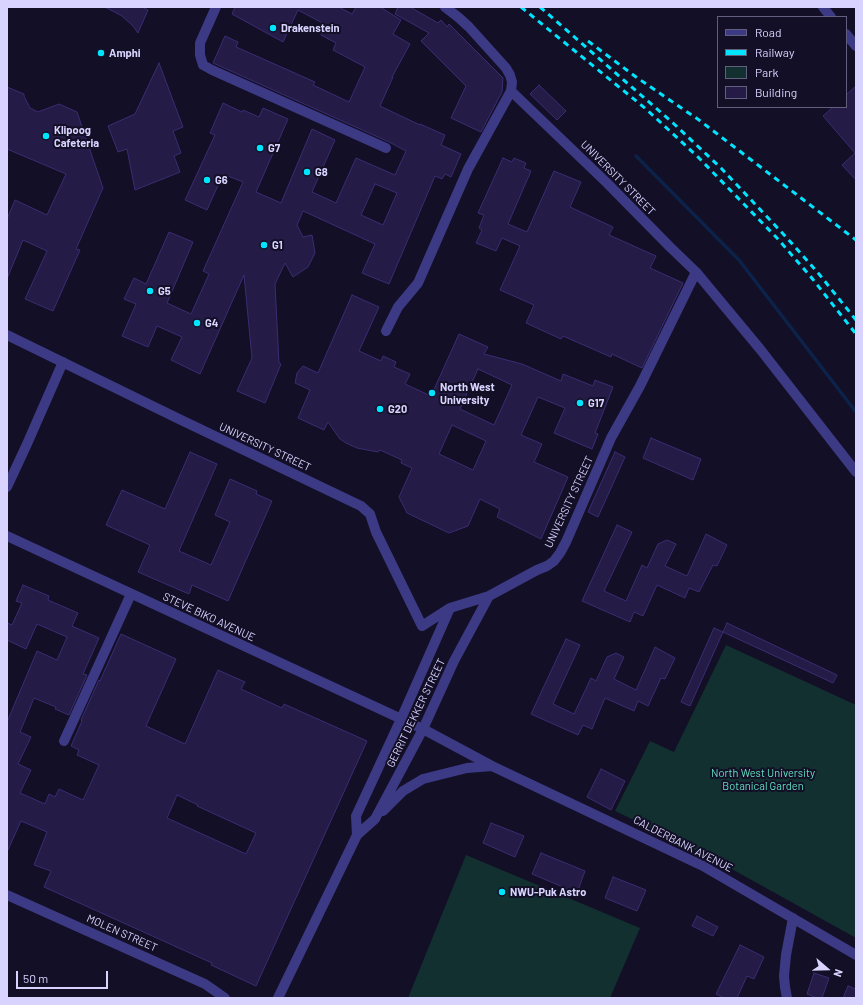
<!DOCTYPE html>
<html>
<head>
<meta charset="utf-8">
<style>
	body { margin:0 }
	#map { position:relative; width:863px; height:1005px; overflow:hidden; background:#130f26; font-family:Barlow,sans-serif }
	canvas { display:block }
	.frame { position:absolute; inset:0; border:8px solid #d9d4ff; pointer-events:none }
	.legend { position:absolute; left:717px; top:16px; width:130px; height:92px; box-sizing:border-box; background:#130f26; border:1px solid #625e7d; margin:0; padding:5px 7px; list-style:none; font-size:12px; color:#d9d4ff }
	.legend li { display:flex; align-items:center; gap:8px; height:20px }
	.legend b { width:20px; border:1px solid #625e7d }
	.north { position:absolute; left:807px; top:949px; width:40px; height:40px; -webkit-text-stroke:3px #130f26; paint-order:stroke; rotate:110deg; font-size:11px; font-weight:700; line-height:16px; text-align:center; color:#d9d4ff }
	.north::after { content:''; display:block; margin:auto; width:14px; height:18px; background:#d9d4ff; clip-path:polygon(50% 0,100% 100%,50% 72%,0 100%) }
	.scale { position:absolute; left:16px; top:971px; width:92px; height:18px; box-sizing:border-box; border:2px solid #d9d4ff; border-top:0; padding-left:5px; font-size:12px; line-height:14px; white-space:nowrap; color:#d9d4ff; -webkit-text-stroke:3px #130f26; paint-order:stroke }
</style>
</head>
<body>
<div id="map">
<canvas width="863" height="1005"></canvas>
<div class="frame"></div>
<ul class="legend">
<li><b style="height:5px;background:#3d3a85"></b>Road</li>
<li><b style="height:5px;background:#00e5ff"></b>Railway</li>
<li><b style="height:11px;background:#12302f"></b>Park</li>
<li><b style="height:11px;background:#241b47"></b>Building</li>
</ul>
<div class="north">N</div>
<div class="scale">50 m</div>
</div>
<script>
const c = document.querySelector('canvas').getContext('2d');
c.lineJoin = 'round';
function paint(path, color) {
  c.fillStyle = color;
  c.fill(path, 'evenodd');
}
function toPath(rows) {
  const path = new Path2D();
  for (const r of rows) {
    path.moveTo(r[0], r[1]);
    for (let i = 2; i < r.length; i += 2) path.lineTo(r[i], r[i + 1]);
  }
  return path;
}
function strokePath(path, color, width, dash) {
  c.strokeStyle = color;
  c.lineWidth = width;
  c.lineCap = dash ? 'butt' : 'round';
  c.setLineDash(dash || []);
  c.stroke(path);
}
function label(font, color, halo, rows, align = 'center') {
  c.font = font + ' Barlow,sans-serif';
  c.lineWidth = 4;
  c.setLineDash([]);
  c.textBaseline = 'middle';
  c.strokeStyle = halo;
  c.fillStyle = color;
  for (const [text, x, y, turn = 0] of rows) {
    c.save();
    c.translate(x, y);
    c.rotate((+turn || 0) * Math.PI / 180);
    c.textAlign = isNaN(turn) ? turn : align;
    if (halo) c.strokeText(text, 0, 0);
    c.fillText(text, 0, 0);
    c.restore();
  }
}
const green = toPath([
	[726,645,856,705,856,938,712,858,615,811,650,741,674,752],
	[466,855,640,928,610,998,408,998]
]);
const stream = toPath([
	[636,156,739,260,856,412]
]);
const building = toPath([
	[105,7,142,7,148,10,138,33,133,26,122,16,105,7],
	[235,7,339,7,352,14,356,7,380,7,401,20,393,34,410,44,392,77,393,77,380,106,420,125,420,124,445,135,441,145,461,154,451,177,445,174,442,179,435,176,389,284,362,273,375,244,303,211,297,225,303,237,312,235,315,253,308,267,293,277,285,263,275,284,279,363,281,364,265,403,237,391,252,358,244,275,200,374,171,360,182,337,157,326,148,347,122,336,136,304,124,299,134,278,146,284,169,232,193,242,167,303,191,314,209,274,203,271,243,182,223,174,207,210,185,200,215,135,210,133,223,103,242,112,243,110,259,117,263,108,288,119,256,192,281,203,312,129,335,140,312,192,336,203,356,158,395,175,406,151,389,142,213,63,225,36,238,42,236,47,315,82,313,85,349,102,365,67,333,50,336,43,321,35,326,25,298,10,283,42,232,14,235,7],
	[375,184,397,193,383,225,361,215,375,184],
	[398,7,410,7,438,23,441,20,447,27,449,24,503,78,502,92,481,132,451,118,466,86,421,41,429,33,395,14,398,7],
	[159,63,183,127,173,131,181,153,174,156,180,172,135,190,127,149,118,152,108,126,135,114,159,63],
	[539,85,566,111,557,120,530,94,539,85],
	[856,86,856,180,842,165,855,153,823,116,833,107,846,107,846,95,856,86],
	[7,87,24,94,24,96,30,108,38,112,59,104,77,112,103,188,76,249,80,250,53,311,25,299,47,251,23,240,7,279,7,219,15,200,47,215,66,174,7,149,7,87],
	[503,158,512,162,514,158,526,163,524,168,531,171,508,224,527,232,554,171,581,182,570,207,613,227,609,235,656,256,650,268,683,283,642,368,612,354,611,357,563,336,561,339,526,323,534,305,500,290,520,246,502,238,496,251,476,243,482,230,479,228,484,215,478,213,503,158],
	[352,295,379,307,359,351,381,361,383,356,396,362,394,367,410,374,405,384,431,396,459,334,488,347,484,354,522,364,561,381,563,374,593,386,595,380,613,387,595,433,598,434,592,449,554,433,565,408,538,397,521,435,542,444,534,462,568,477,541,539,497,517,500,509,480,499,468,526,449,533,407,513,399,497,412,468,401,463,402,460,380,450,378,452,357,448,346,443,340,439,328,422,324,430,298,418,310,390,295,383,297,373,303,366,318,373,352,295],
	[478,369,512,385,494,425,460,409,478,369],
	[452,425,486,441,473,470,439,454,452,425],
	[651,438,701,459,693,480,643,458,651,438],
	[190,452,217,464,179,551,211,565,230,522,215,515,230,479,257,491,256,494,272,501,228,601,192,585,189,594,138,572,150,545,106,525,122,490,165,509,190,452],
	[615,452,625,457,598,517,588,512,615,452],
	[617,525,632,532,604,591,626,601,642,565,647,568,658,544,667,540,676,544,665,566,687,576,706,534,727,545,717,566,713,565,699,592,689,588,685,598,657,585,643,616,634,612,630,622,582,601,617,525],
	[23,585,49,596,48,600,78,613,72,626,99,638,83,674,87,675,69,715,55,709,56,707,34,698,20,732,31,737,18,764,31,770,20,793,45,804,49,794,55,797,59,789,83,800,99,765,77,755,79,750,71,746,82,721,81,720,99,680,100,681,121,634,176,659,146,726,185,744,218,670,245,682,241,689,282,708,284,704,367,741,256,986,211,965,212,963,44,887,51,871,34,865,47,832,21,821,7,852,7,722,37,651,57,660,67,637,37,624,26,649,7,640,7,623,12,625,22,603,16,601,23,585],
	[177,795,198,805,197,806,256,833,246,854,167,818,177,795],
	[727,623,837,675,833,683,723,632,727,623],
	[714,628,723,632,690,706,681,702,714,628],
	[566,639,580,645,553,704,574,714,591,678,596,681,607,657,616,653,624,657,614,679,636,690,655,647,675,658,665,679,661,678,648,706,638,701,634,711,605,698,592,729,583,725,578,735,531,714,566,639],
	[601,769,625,781,611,810,587,797,601,769],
	[491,823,524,836,515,857,483,843,491,823],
	[541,853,585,871,577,893,532,874,541,853],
	[613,877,646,890,637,911,605,898,613,877],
	[697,916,718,927,713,936,692,926,697,916],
	[740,945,764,957,754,979,747,976,737,998,724,998,716,994,740,945],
	[814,973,829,978,822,998,817,998,807,994,814,973],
	[848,986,856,989,856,998,843,998,848,986]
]);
const minor = toPath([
	[216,7,200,43,200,55,203,65,212,70,386,148],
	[823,7,831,17],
	[846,34,856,46],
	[696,272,760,349,856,472],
	[386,331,398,307,418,283,468,169,511,91,512,82,510,75,506,68,469,27,458,17,445,7],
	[7,335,179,419,361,506,370,514,376,532,422,626,450,608,489,596,537,570,547,566,554,561,560,553,566,542,611,438,640,386,696,272,670,247,607,183,511,91],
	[7,487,27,444,63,362],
	[7,536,423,729,492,766,703,866,856,955],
	[64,741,131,594],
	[383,811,403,791,423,779,467,768,492,766],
	[357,835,356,816,401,719,450,608],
	[7,895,205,984,225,998],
	[278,998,357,835,375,819,423,729,454,661,489,596],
	[787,998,785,987,784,976,786,955,793,918]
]);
const rail = toPath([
	[521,7,646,109,698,157,777,238,811,277,856,334],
	[540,7,673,123,721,168,787,238,819,274,856,320],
	[588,41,636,77,699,120,856,240]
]);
const markers = [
	[273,28,4,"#00e5ff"],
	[101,53,4,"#00e5ff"],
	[46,136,4,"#00e5ff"],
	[260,148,4,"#00e5ff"],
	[307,172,4,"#00e5ff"],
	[207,180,4,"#00e5ff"],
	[264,245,4,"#00e5ff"],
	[150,291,4,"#00e5ff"],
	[197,323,4,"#00e5ff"],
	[432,393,4,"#00e5ff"],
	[580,403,4,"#00e5ff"],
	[380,409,4,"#00e5ff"],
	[502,892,4,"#00e5ff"]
];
const poiNames = [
	["Drakenstein",281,28],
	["Amphi",109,53],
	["Klipoog",54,130],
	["Cafeteria",54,143],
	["G7",268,148],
	["G8",315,172],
	["G6",215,180],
	["G1",272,245],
	["G5",158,291],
	["G4",205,323],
	["North West",440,387],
	["University",440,400],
	["G17",588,403],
	["G20",388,409],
	["NWU-Puk Astro",510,892]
];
const streetNames = [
	["UNIVERSITY STREET",618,178,45],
	["UNIVERSITY STREET",265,447,25],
	["UNIVERSITY STREET",569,502,-65],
	["STEVE BIKO AVENUE",209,617,25],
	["GERRIT DEKKER STREET",416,713,-64],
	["CALDERBANK AVENUE",683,844,27],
	["MOLEN STREET",122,933,24]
];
const parkNames = [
	["North West University",763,773],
	["Botanical Garden",763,786]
];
paint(green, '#12302f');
strokePath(stream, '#0c2248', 3.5);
paint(building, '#241b47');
strokePath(building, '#3b2d73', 1);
strokePath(minor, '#3d3a85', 10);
strokePath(rail, '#00e5ff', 3, [6, 5]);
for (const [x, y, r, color] of markers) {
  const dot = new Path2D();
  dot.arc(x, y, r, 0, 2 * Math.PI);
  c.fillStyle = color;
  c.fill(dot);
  strokePath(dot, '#130f26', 1.5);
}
label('bold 11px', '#d9d4ff', '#130f26', poiNames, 'left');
label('11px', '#d9d4ff', '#130f26', streetNames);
label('11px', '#5fe0c0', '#130f26', parkNames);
</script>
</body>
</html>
